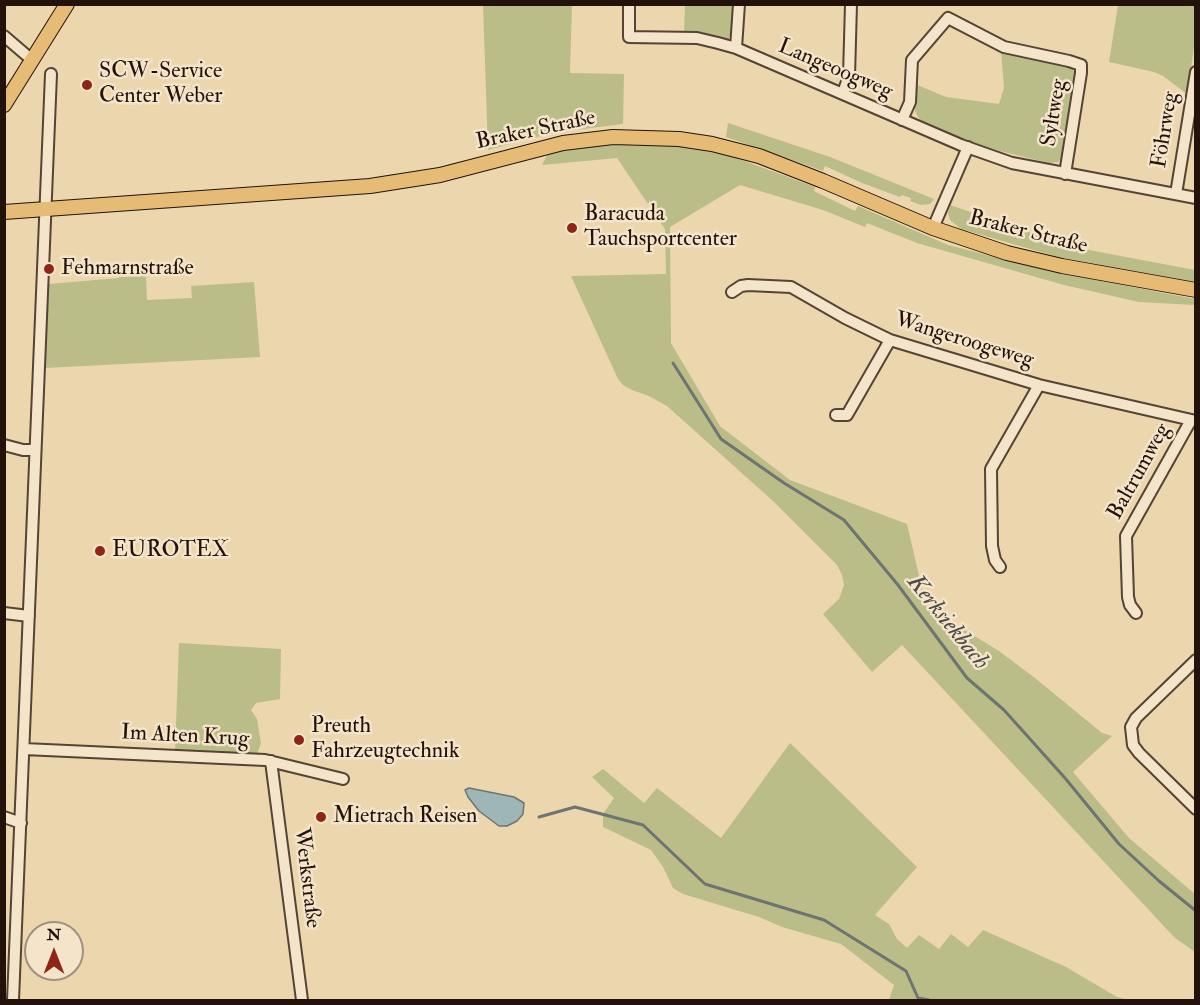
<!DOCTYPE html>
<html>
<head>
<meta charset="utf-8">
<style>
	body { margin:0 }
	#map { position:relative; width:1200px; height:1005px; overflow:hidden; background:#ecd6ad; font-family:"IM FELL Double Pica",serif }
	canvas { display:block }
	.frame { position:absolute; inset:0; border:6px solid #23120a; pointer-events:none }
	.north { position:absolute; left:24px; top:921px; width:60px; height:60px; box-sizing:border-box; background:#f3e4ca; border:2px solid #a0907d; border-radius:50%; rotate:0deg; font-size:16px; font-weight:700; line-height:24px; text-align:center; color:#23120a }
	.north::after { content:''; display:block; margin:auto; width:21px; height:27px; background:#8f2418; clip-path:polygon(50% 0,100% 100%,50% 72%,0 100%) }
</style>
</head>
<body>
<div id="map">
<canvas width="1200" height="1005"></canvas>
<div class="frame"></div>
<div class="north">N</div>
</div>
<script>
const c = document.querySelector('canvas').getContext('2d');
c.lineJoin = 'round';
function paint(path, color) {
  c.fillStyle = color;
  c.fill(path, 'evenodd');
}
function toPath(rows) {
  const path = new Path2D();
  for (const r of rows) {
    path.moveTo(r[0], r[1]);
    for (let i = 2; i < r.length; i += 2) path.lineTo(r[i], r[i + 1]);
  }
  return path;
}
function strokePath(path, color, width, dash) {
  c.strokeStyle = color;
  c.lineWidth = width;
  c.lineCap = dash ? 'butt' : 'round';
  c.setLineDash(dash || []);
  c.stroke(path);
}
function label(font, color, halo, rows, align = 'center') {
  c.font = font + ' "IM FELL Double Pica",serif';
  c.lineWidth = 5;
  c.setLineDash([]);
  c.textBaseline = 'middle';
  c.strokeStyle = halo;
  c.fillStyle = color;
  for (const [text, x, y, turn = 0] of rows) {
    c.save();
    c.translate(x, y);
    c.rotate((+turn || 0) * Math.PI / 180);
    c.textAlign = isNaN(turn) ? turn : align;
    if (halo) c.strokeText(text, 0, 0);
    c.fillText(text, 0, 0);
    c.restore();
  }
}
const green = toPath([
	[483,5,572,5,570,73,624,74,623,124,552,133,488,150],
	[685,5,735,5,734,36,724,40,684,34],
	[1118,5,1195,5,1195,41,1187,94,1163,76,1154,72,1109,62],
	[1001,51,1011,55,1069,66,1076,73,1063,157,1058,162,1049,163,1000,151,949,134,920,120,915,111,915,84,946,97,999,104,1004,88],
	[728,123,830,157,934,199,930,204,921,205,910,201,911,198,902,195,900,197,862,183,825,166,823,171,726,137],
	[613,144,686,146,734,157,815,187,814,191,855,211,858,206,948,245,1049,271,1195,299,1195,305,1139,302,1064,285,917,243,867,223,865,227,823,210,740,185,670,227,671,343,720,426,790,480,907,524,926,606,999,651,1035,678,1102,733,1112,736,1073,772,1129,838,1195,894,1195,952,1174,937,902,645,872,672,823,614,839,599,844,585,842,575,837,565,774,502,667,406,649,396,632,390,623,385,618,379,571,276,666,274,665,229,617,158,542,165,548,153],
	[950,205,1073,247,1195,270,1195,282,1058,257,961,229,950,220,948,213],
	[146,276,147,300,192,298,191,286,254,282,260,357,45,368,49,284,119,278,119,277],
	[179,643,281,649,280,699,256,703,251,710,257,719,261,743,257,754,175,751],
	[790,743,917,867,875,915,889,924,897,939,907,948,919,935,939,949,951,934,968,947,983,930,1066,967,1117,997,1129,1000,889,1000,894,985,841,944,782,927,759,917,683,894,673,888,663,867,651,850,603,827,603,814,614,798,592,777,603,769,644,803,657,788,721,838]
]);
const water = toPath([
	[469,788,514,797,524,803,523,814,517,821,507,826,499,826,479,811,468,797,465,790,469,788]
]);
const stream = toPath([
	[673,363,721,439,784,483,844,520,898,585,967,678,1004,710,1065,778,1119,844,1159,881,1196,911],
	[539,817,575,807,643,825,705,884,824,920,906,971,918,998,929,1000]
]);
const minor = toPath([
	[629,4,629,37,697,38,718,43,736,48,961,145,1012,163,1196,198],
	[4,36,32,60],
	[736,48,739,4],
	[843,93,849,76,851,4],
	[902,120,910,102,912,60,948,18,1004,47,1069,61,1081,65,1081,73,1065,174],
	[1176,194,1196,72],
	[933,228,968,147],
	[732,292,741,286,748,285,791,287,845,318,890,340,1039,385,1196,421],
	[836,415,847,415,890,340],
	[4,445,23,450,35,450],
	[1000,567,995,560,992,546,991,469,1039,385],
	[4,613,29,616],
	[1136,613,1130,605,1128,597,1126,536,1191,420],
	[1196,660,1136,718,1131,727,1133,745,1139,753,1196,809],
	[24,749,265,760,343,779],
	[271,761,302,1000],
	[4,817,21,823],
	[13,1000,51,74]
]);
const major = toPath([
	[4,105,67,4],
	[4,212,370,186,440,175,563,143,613,137,679,139,712,144,759,156,823,181,933,228,1007,253,1062,266,1196,290]
]);
const markers = [
	[87,85,6,"#8f2418"],
	[572,228,6,"#8f2418"],
	[49,269,6,"#8f2418"],
	[100,551,6,"#8f2418"],
	[299,740,6,"#8f2418"],
	[321,817,6,"#8f2418"]
];
const streetNames = [
	["Langeoogweg",835,70,23],
	["Syltweg",1055,113,-81],
	["Föhrweg",1166,130,-81],
	["Braker Straße",536,131,-12],
	["Braker Straße",1028,233,14],
	["Wangeroogeweg",964,341,17],
	["Baltrumweg",1140,472,-61],
	["Im Alten Krug",185,737,3],
	["Werkstraße",306,878,83]
];
const poiNames = [
	["SCW-Service",99,72],
	["Center Weber",99,97],
	["Baracuda",584,215],
	["Tauchsportcenter",584,240],
	["Fehmarnstraße",61,269],
	["EUROTEX",112,551],
	["Preuth",311,727],
	["Fahrzeugtechnik",311,752],
	["Mietrach Reisen",333,817]
];
const waterNames = [
	["Kerksiekbach",947,623,51]
];
paint(green, '#babd88');
paint(water, '#9fb6b7');
strokePath(water, '#6d7472', 1.5);
strokePath(stream, '#6d7472', 3);
strokePath(minor, '#554333', 14);
strokePath(major, '#23120a', 16);
strokePath(minor, '#f3e4ca', 10);
strokePath(major, '#e6bb76', 14);
for (const [x, y, r, color] of markers) {
  const dot = new Path2D();
  dot.arc(x, y, r, 0, 2 * Math.PI);
  c.fillStyle = color;
  c.fill(dot);
  strokePath(dot, '#f3e4ca', 2);
}
label('22px', '#23120a', '#f3e4ca', streetNames);
label('22px', '#23120a', '#f3e4ca', poiNames, 'left');
label('italic 24px', '#4e4b47', '#f3e4ca', waterNames);
</script>
</body>
</html>
